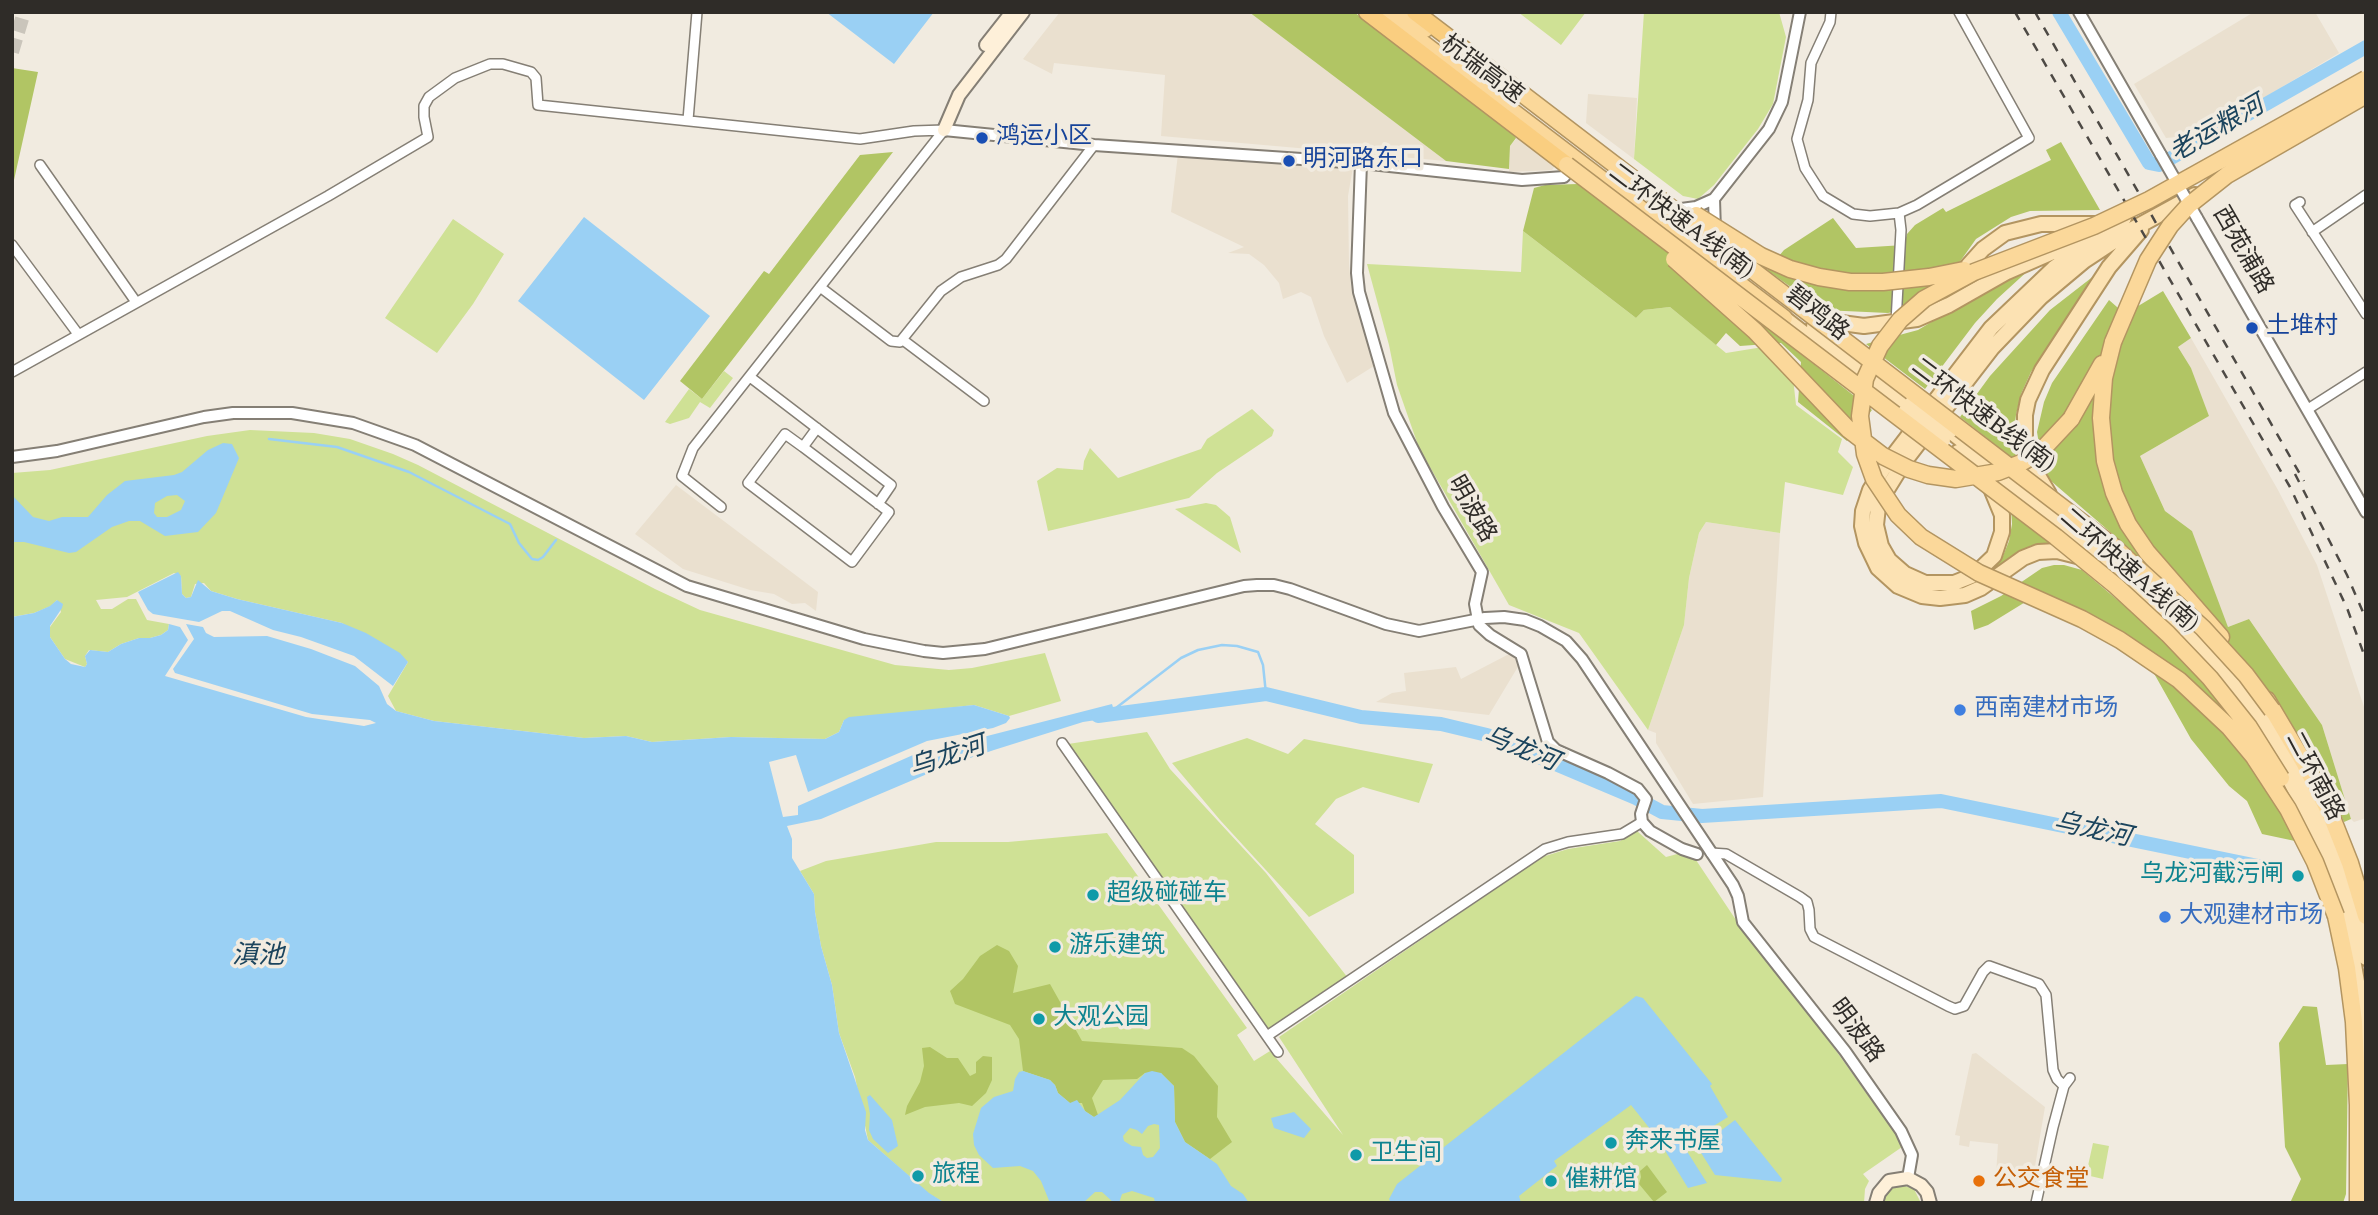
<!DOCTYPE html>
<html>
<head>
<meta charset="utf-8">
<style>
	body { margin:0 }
	#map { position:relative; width:2378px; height:1215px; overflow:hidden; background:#f1ebe0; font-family:Spectral,serif }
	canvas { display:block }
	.frame { position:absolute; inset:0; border:14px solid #2f2c28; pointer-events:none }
</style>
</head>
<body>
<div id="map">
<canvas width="2378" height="1215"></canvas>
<div class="frame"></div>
</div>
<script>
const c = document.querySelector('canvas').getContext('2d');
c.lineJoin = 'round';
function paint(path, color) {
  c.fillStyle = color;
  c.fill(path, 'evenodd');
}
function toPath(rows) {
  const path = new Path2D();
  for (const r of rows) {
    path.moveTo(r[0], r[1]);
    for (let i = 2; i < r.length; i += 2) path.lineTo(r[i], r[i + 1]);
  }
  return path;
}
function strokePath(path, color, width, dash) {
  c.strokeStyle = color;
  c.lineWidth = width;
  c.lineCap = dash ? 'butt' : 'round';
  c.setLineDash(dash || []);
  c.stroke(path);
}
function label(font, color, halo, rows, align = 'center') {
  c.font = font + ' Spectral,"Noto Sans SC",serif';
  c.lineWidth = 7;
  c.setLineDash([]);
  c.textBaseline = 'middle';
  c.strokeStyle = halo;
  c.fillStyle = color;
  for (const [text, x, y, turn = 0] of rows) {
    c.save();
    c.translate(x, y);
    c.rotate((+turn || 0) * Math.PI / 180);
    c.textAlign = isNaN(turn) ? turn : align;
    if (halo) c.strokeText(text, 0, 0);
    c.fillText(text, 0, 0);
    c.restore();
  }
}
const built = toPath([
	[1060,12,1249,12,1446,161,1161,136,1165,75,1054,63,1052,74,1023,59],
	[2254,12,2315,12,2339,53,2183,146,2177,137,2166,138,2134,84],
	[1588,94,1637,98,1634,159,1586,123],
	[1518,137,1555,166,1552,170,1509,172,1510,146],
	[1178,154,1353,167,1348,196,1349,264,1351,286,1374,366,1347,383,1324,336,1311,297,1301,292,1283,299,1279,283,1264,265,1249,254,1228,253,1244,247,1171,212],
	[2191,338,2278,490,2317,565,2366,713,2366,818,2354,822,2351,819,2322,725,2249,619,2228,627,2192,531,2165,511,2140,456,2209,416,2191,368,2178,347],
	[676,485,818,592,816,611,805,603,792,604,774,594,750,590,683,569,635,534],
	[1706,522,1780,533,1763,797,1693,804,1656,743,1656,733,1648,730,1684,625,1689,578,1699,533],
	[1511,653,1519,665,1489,715,1376,702,1392,693,1406,691,1404,673,1456,667,1461,679],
	[1976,1053,2045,1107,2033,1178,1996,1175,1998,1144,1970,1141,1969,1147,1959,1145,1960,1136,1955,1135,1972,1054]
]);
const green = toPath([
	[1518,12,1586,12,1561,45],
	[1644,12,1779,12,1786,37,1773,104,1758,129,1714,185,1698,199,1683,196,1634,159],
	[453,219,504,254,473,304,437,353,385,318],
	[1523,231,1636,318,1644,310,1670,307,1726,353,1763,347,1793,378,1796,405,1842,439,1838,452,1853,467,1843,495,1785,482,1780,533,1706,522,1699,533,1689,578,1684,625,1648,730,1579,633,1509,605,1419,448,1397,385,1389,345,1367,264,1521,272],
	[724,371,733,378,710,408,700,402,689,418,670,424,665,422,689,389,702,399],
	[1252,409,1274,430,1272,436,1217,473,1189,498,1048,531,1037,481,1057,468,1083,470,1084,461,1090,448,1118,478,1201,449,1207,439],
	[250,430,314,433,350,439,393,454,418,465,655,589,700,610,895,665,949,670,972,668,1045,653,1061,701,1009,716,974,705,844,720,839,732,825,739,731,737,652,742,626,736,584,738,434,721,396,711,388,696,408,662,342,623,237,599,211,591,204,583,195,584,191,597,186,598,182,594,181,576,174,573,127,597,96,600,101,609,112,609,128,599,136,599,147,620,169,624,168,630,161,635,150,638,139,638,121,644,108,652,89,650,85,656,87,664,85,667,65,659,50,637,50,627,61,612,57,600,51,606,34,613,12,617,12,473,50,470,207,436],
	[1206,503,1216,505,1230,517,1241,553,1175,509],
	[1147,732,1170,769,1266,873,1348,978,1270,1031,1068,744],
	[1247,738,1288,754,1304,739,1433,764,1419,803,1363,787,1336,799,1315,824,1354,855,1354,893,1309,917,1220,820,1172,763],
	[1637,831,1666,857,1681,853,1696,860,1734,917,1797,996,1902,1143,1902,1147,1863,1174,1869,1181,1865,1189,1864,1203,945,1203,929,1194,868,1140,855,1077,839,1033,832,985,821,946,815,912,814,894,800,871,826,861,936,842,1008,842,1107,833,1247,1028,1237,1035,1254,1061,1270,1051,1343,1135,1279,1037,1542,857,1568,849,1620,841],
	[2093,1143,2109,1146,2103,1179,2086,1175],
	[1896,1185,1902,1185,1914,1189,1921,1203,1882,1203,1890,1188]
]);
const forest = toPath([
	[1249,12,1354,12,1512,132,1516,138,1510,146,1509,169,1446,161],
	[12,68,38,72,12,189],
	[2061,142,2100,210,2030,211,2011,217,1976,239,1944,284,1909,308,1888,313,1823,310,1767,270,1784,250,1833,218,1856,248,1904,245,1907,234,1915,225,1943,208,1946,212,2051,160,2046,150],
	[893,152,702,399,680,381,764,271,769,274,860,155],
	[1578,184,1739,305,1872,410,1847,441,1798,402,1801,362,1781,343,1740,346,1726,333,1716,345,1670,307,1644,310,1636,318,1523,231,1534,188,1545,185],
	[2031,268,1997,299,1975,323,1925,389,1866,344,1918,330,1985,290],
	[2104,268,2031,372,2021,394,2016,415,2014,431,2016,461,1960,417,1990,376,2050,310],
	[2163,291,2191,338,2178,347,2191,368,2209,416,2140,456,2165,511,2192,531,2228,627,2249,619,2322,725,2351,819,2344,822,2325,783,2298,735,2268,694,2223,641,2131,550,2051,481,2043,469,2037,432,2044,402,2052,383,2109,300,2125,314],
	[2011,507,2054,542,2030,546,1988,575,2003,556,2009,541,2012,524],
	[2054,565,2064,565,2082,570,2159,635,2192,668,2249,739,2300,839,2295,841,2262,834,2247,801,2229,786,2191,739,2147,661,2075,621,2027,601,1988,625,1974,630,1971,611,2001,596,2042,568],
	[997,945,1009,951,1018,966,1013,993,1050,984,1082,1041,1182,1048,1194,1056,1218,1086,1217,1117,1232,1142,1210,1159,1185,1142,1175,1122,1174,1086,1161,1073,1145,1073,1137,1079,1103,1080,1092,1098,1098,1115,1094,1117,1085,1111,1082,1103,1070,1103,1058,1093,1055,1085,1050,1080,1023,1071,1019,1039,1010,1025,955,1004,950,991,963,979,980,956],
	[2303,1006,2317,1007,2326,1065,2348,1064,2346,1194,2343,1203,2290,1203,2301,1179,2285,1147,2279,1043],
	[930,1047,947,1058,958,1058,970,1076,976,1073,976,1062,983,1056,992,1057,992,1080,986,1093,972,1106,959,1103,925,1107,905,1115,907,1106,920,1082,924,1066,922,1048],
	[1647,1165,1667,1192,1654,1202,1639,1184,1641,1177,1640,1171]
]);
const water = toPath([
	[826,12,934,12,894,64],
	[584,217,710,316,644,400,518,301],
	[223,443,232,444,239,458,216,513,198,532,165,536,140,521,129,521,112,527,76,552,69,553,24,542,12,542,12,495,33,517,49,521,62,517,88,517,107,495,125,481,174,475,182,472,208,450],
	[177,495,185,501,181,510,167,517,157,517,154,513,155,503,167,496],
	[178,572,181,576,182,594,186,598,191,597,198,580,211,591,237,599,342,623,366,633,400,653,408,662,393,686,354,656,301,637,273,630,230,611,222,611,199,622,153,614,148,610,138,592],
	[57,600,63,604,62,608,50,626,50,637,65,659,71,664,85,667,87,664,85,656,90,650,108,652,121,644,139,638,150,638,161,635,168,630,169,624,180,627,188,640,165,676,306,717,364,726,376,723,370,720,312,714,175,673,173,669,194,639,186,624,203,627,206,633,214,637,267,636,311,649,355,666,379,686,387,704,396,711,434,721,584,738,626,736,652,742,731,737,825,739,839,732,844,720,849,717,974,705,1009,716,1010,718,1006,723,993,728,927,741,808,792,796,755,769,762,783,817,798,815,798,806,913,755,1112,704,1116,717,1083,722,994,750,946,766,821,819,787,826,792,839,792,858,814,894,815,912,821,946,832,985,839,1033,866,1112,865,1130,868,1140,929,1193,945,1203,12,1203,12,617,34,613,50,606],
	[1636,996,1643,998,1712,1084,1710,1086,1728,1117,1683,1145,1707,1183,1688,1188,1658,1139,1631,1105,1554,1161,1557,1166,1519,1196,1521,1203,1391,1203,1389,1199,1397,1184],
	[1023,1071,1050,1080,1055,1085,1058,1093,1070,1103,1077,1100,1085,1111,1094,1117,1120,1100,1145,1073,1152,1071,1161,1073,1174,1086,1175,1122,1185,1142,1217,1164,1231,1186,1243,1194,1249,1203,1155,1203,1154,1198,1132,1191,1122,1194,1119,1203,1114,1203,1102,1192,1095,1192,1083,1203,1050,1203,1041,1181,1033,1171,1020,1166,993,1168,979,1155,974,1145,973,1134,981,1108,994,1097,1013,1091,1015,1079,1019,1072],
	[1154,1124,1159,1125,1160,1148,1153,1157,1147,1158,1143,1155,1141,1147,1132,1146,1124,1141,1123,1136,1130,1128,1137,1130,1142,1134,1148,1126],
	[870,1095,892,1120,898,1146,888,1153,873,1139,869,1130,870,1114,867,1097],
	[1294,1112,1311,1129,1304,1138,1274,1128,1271,1118],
	[1735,1120,1782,1179,1781,1182,1715,1175,1698,1148]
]);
const stream = toPath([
	[269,439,337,447,409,472,510,524,519,543,532,559,538,560,543,557,556,540],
	[1112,711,1181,658,1198,650,1222,645,1237,646,1258,652,1263,665,1266,694]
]);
const river = toPath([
	[2059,12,2149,163,2159,165,2366,47],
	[1098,716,1266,694,1361,717,1441,724,1487,735,1636,798,1662,812,1702,816,1941,801,2263,867]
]);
const primaryTunnel = toPath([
	[12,52,24,12]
]);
const minor = toPath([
	[1831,12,1830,22,1811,63,1808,100,1797,139,1805,168,1823,196,1853,214,1870,216,1899,213,1917,205,2029,138,1959,12],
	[688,120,697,12],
	[40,165,136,302],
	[2300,202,2295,205,2366,314],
	[2312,232,2366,195],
	[12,245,78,334],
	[820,287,891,341,900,342,941,291,961,277,998,265,1006,259,1094,145],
	[1896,322,1901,230,1899,213],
	[903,340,984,401],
	[12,372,328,196,428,137,424,117,424,106,429,97,455,78,490,64,503,64,531,72,536,78,538,105,860,139,914,131,944,130],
	[750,377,891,485,878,504],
	[2308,409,2366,372],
	[803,447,889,512,852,562,748,483,785,434,803,447,817,428],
	[721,507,682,476,693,448,944,130],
	[1062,743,1278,1052],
	[1711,853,1726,854,1800,897,1807,902,1809,910,1810,929,1814,937,1948,1006,1955,1009,1964,1006,1983,972,1989,966,2039,984,2046,995,2053,1070,2057,1079,2064,1086],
	[1267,1036,1545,849,1568,842,1622,834,1642,822],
	[2036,1203,2053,1127,2064,1086,2070,1078]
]);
const tertiary = toPath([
	[2079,12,2161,155],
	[944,130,1094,145,1361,163,1522,180,1564,177,1575,163],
	[1361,163,1357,273,1359,292,1394,413,1443,507,1482,572,1475,604,1479,625,1490,635,1521,654,1548,742,1556,750,1608,773,1638,789,1646,799,1641,814,1642,822,1650,831,1682,849,1697,854],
	[1714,199,1715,231],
	[1674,210,1696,207,1714,199,1769,129,1782,102,1800,12],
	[2197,218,2366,512],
	[12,457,57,451,204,417,233,413,292,413,353,423,415,445,687,586,864,639,924,651,943,653,985,649,1244,586,1257,585,1274,585,1290,589,1386,624,1419,631,1485,618,1504,617,1525,620,1540,626,1566,641,1582,659,1733,885,1738,896,1743,922,1845,1051,1901,1131,1912,1155,1908,1178]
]);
const secondary = toPath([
	[986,45,1012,12],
	[944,130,959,95,1023,12],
	[1876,1203,1879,1193,1889,1181,1908,1178,1921,1185,1927,1192,1930,1203]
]);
const primary = toPath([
	[1956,279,1983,249,2005,233,2041,224,2095,224],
	[1784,318,1905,412],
	[1819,320,1864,326,1917,319,1949,305,2007,272,2080,240],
	[1814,326,1912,403],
	[1950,431,2137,578],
	[1958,452,1978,470],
	[1986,473,2100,561,2174,628,2230,688,2278,756,2318,836,2345,914,2359,993,2366,1089],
	[1990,486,2002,515,2002,532,1994,556,1974,575,1954,583,1925,583,1905,574,1889,560,1881,546,1876,525,1878,507,1883,496,1904,462,1992,348,2041,297,2084,261,2131,230,2195,195],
	[2049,494,2033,467,2025,442,2025,415,2028,400,2042,370,2109,267,2141,230],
	[2081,557,2057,551,2038,552,2023,558,1981,588,1965,595,1940,598,1922,596,1898,586,1878,568,1866,543,1862,526,1863,511,1870,490,1883,469,1991,328,2054,268,2124,218],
	[2173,610,2239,681,2265,715,2298,768,2323,818,2342,866,2356,911,2366,958]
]);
const trunk = toPath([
	[1382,12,1784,318],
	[1403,12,1425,29],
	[2113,342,2104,378,2101,418,2105,461,2114,493,2128,524,2147,552,2221,637],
	[2071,419,2102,364],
	[2267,700,2305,764,2331,815,2350,863,2366,916],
	[2336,916,2347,968,2354,1022,2358,1105,2358,1203]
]);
const motorway = toPath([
	[1367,12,1567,165],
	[1415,12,1461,47]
]);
const rail = toPath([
	[2015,12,2290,487,2347,608,2366,660],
	[2035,12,2304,481],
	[2295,474,2347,575,2366,619]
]);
const tertiaryBridge = toPath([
	[2161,155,2197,218]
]);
const primaryBridge = toPath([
	[1912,403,1950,431],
	[1905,412,1943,440]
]);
const trunkBridge = toPath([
	[1461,47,2113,546,2203,628,2246,675,2272,710],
	[1567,165,2056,537,2116,586,2168,634,2210,678,2249,727,2281,778],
	[1696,215,1761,256,1790,269,1819,277,1850,282,1883,282,1929,277,1964,270],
	[1674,259,1755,331,1849,430,1883,456,1909,469,1928,475,1956,479,1998,472,2021,463,2041,451,2071,419],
	[2113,342,2148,260,2170,226,2189,205,2227,175,2366,95],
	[2336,916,2315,862,2288,809,2254,757,2229,727,2179,680,2120,640,2082,619,1979,573,1921,537,1898,515,1874,479,1865,454,1860,416,1865,379,1880,346,1900,320,1924,299,1974,272,2094,226,2149,200,2366,79]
]);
const markers = [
	[982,138,7,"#1a4fb4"],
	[1289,161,7,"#1a4fb4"],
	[2252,328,7,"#1a4fb4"],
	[1960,710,7,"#3f7fe0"],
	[2298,876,7,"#0f9aa8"],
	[1093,895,7,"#0f9aa8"],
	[2165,917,7,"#3f7fe0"],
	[1055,947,7,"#0f9aa8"],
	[1039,1019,7,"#0f9aa8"],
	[1611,1143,7,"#0f9aa8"],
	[1356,1155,7,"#0f9aa8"],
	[918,1176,7,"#0f9aa8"],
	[1551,1181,7,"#0f9aa8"],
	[1979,1181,7,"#e8710a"]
];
const streetNames = [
	["杭瑞高速",1481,71,37],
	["二环快速A线(南)",1680,223,37],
	["西苑浦路",2241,251,60],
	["碧鸡路",1816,315,38],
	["二环快速B线(南)",1982,417,37],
	["明波路",1470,510,60],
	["二环快速A线(南)",2128,572,41],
	["二环南路",2313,777,62],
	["明波路",1855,1032,53]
];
const transitNames = [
	["鸿运小区",996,138],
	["明河路东口",1303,161],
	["土堆村",2266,328]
];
const shopNames = [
	["西南建材市场",1974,710],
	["大观建材市场",2179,917]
];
const cultureNames = [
	["乌龙河截污闸",2284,876,"right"],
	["超级碰碰车",1107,895],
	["游乐建筑",1069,947],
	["大观公园",1053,1019],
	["奔来书屋",1625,1143],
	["卫生间",1370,1155],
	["旅程",932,1176],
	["催耕馆",1565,1181]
];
const foodNames = [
	["公交食堂",1993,1181]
];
const waterNames = [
	["老运粮河",2218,131,-30],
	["乌龙河",1520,751,22],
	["乌龙河",948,759,-18],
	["乌龙河",2092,832,12],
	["滇池",258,958]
];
paint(built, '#eae0cf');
paint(green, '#cfe195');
paint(forest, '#b1c564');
paint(water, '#9ad0f4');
strokePath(stream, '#9ad0f4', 2.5);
strokePath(river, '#9ad0f4', 14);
strokePath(primaryTunnel, '#cac5bb', 14, [14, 7]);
strokePath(minor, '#857f75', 12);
strokePath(tertiary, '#857f75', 14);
strokePath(secondary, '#857f75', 16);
strokePath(primary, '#b39561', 18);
strokePath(trunk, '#b39561', 19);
strokePath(motorway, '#b39561', 19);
strokePath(minor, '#fff', 9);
strokePath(tertiary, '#fff', 10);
strokePath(secondary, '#fef0d9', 12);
strokePath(primary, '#fce2b3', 14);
strokePath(trunk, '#fbd89a', 16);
strokePath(motorway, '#face80', 16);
strokePath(rail, '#4e4a45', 2.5, [9, 9]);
strokePath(tertiaryBridge, '#857f75', 14, []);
strokePath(primaryBridge, '#b39561', 18, []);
strokePath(trunkBridge, '#b39561', 19, []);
strokePath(tertiaryBridge, '#fff', 10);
strokePath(primaryBridge, '#fce2b3', 14);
strokePath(trunkBridge, '#fbd89a', 16);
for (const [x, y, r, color] of markers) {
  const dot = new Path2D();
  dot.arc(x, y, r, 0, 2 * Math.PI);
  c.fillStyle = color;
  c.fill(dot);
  strokePath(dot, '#f1ebe0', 2.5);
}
label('24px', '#2f2c28', '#f1ebe0', streetNames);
label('24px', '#164399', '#f1ebe0', transitNames, 'left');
label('24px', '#366cbe', '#f1ebe0', shopNames, 'left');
label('24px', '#0d838f', '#f1ebe0', cultureNames, 'left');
label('24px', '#c56008', '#f1ebe0', foodNames, 'left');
label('italic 26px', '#1b445d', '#f1ebe0', waterNames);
</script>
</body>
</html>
